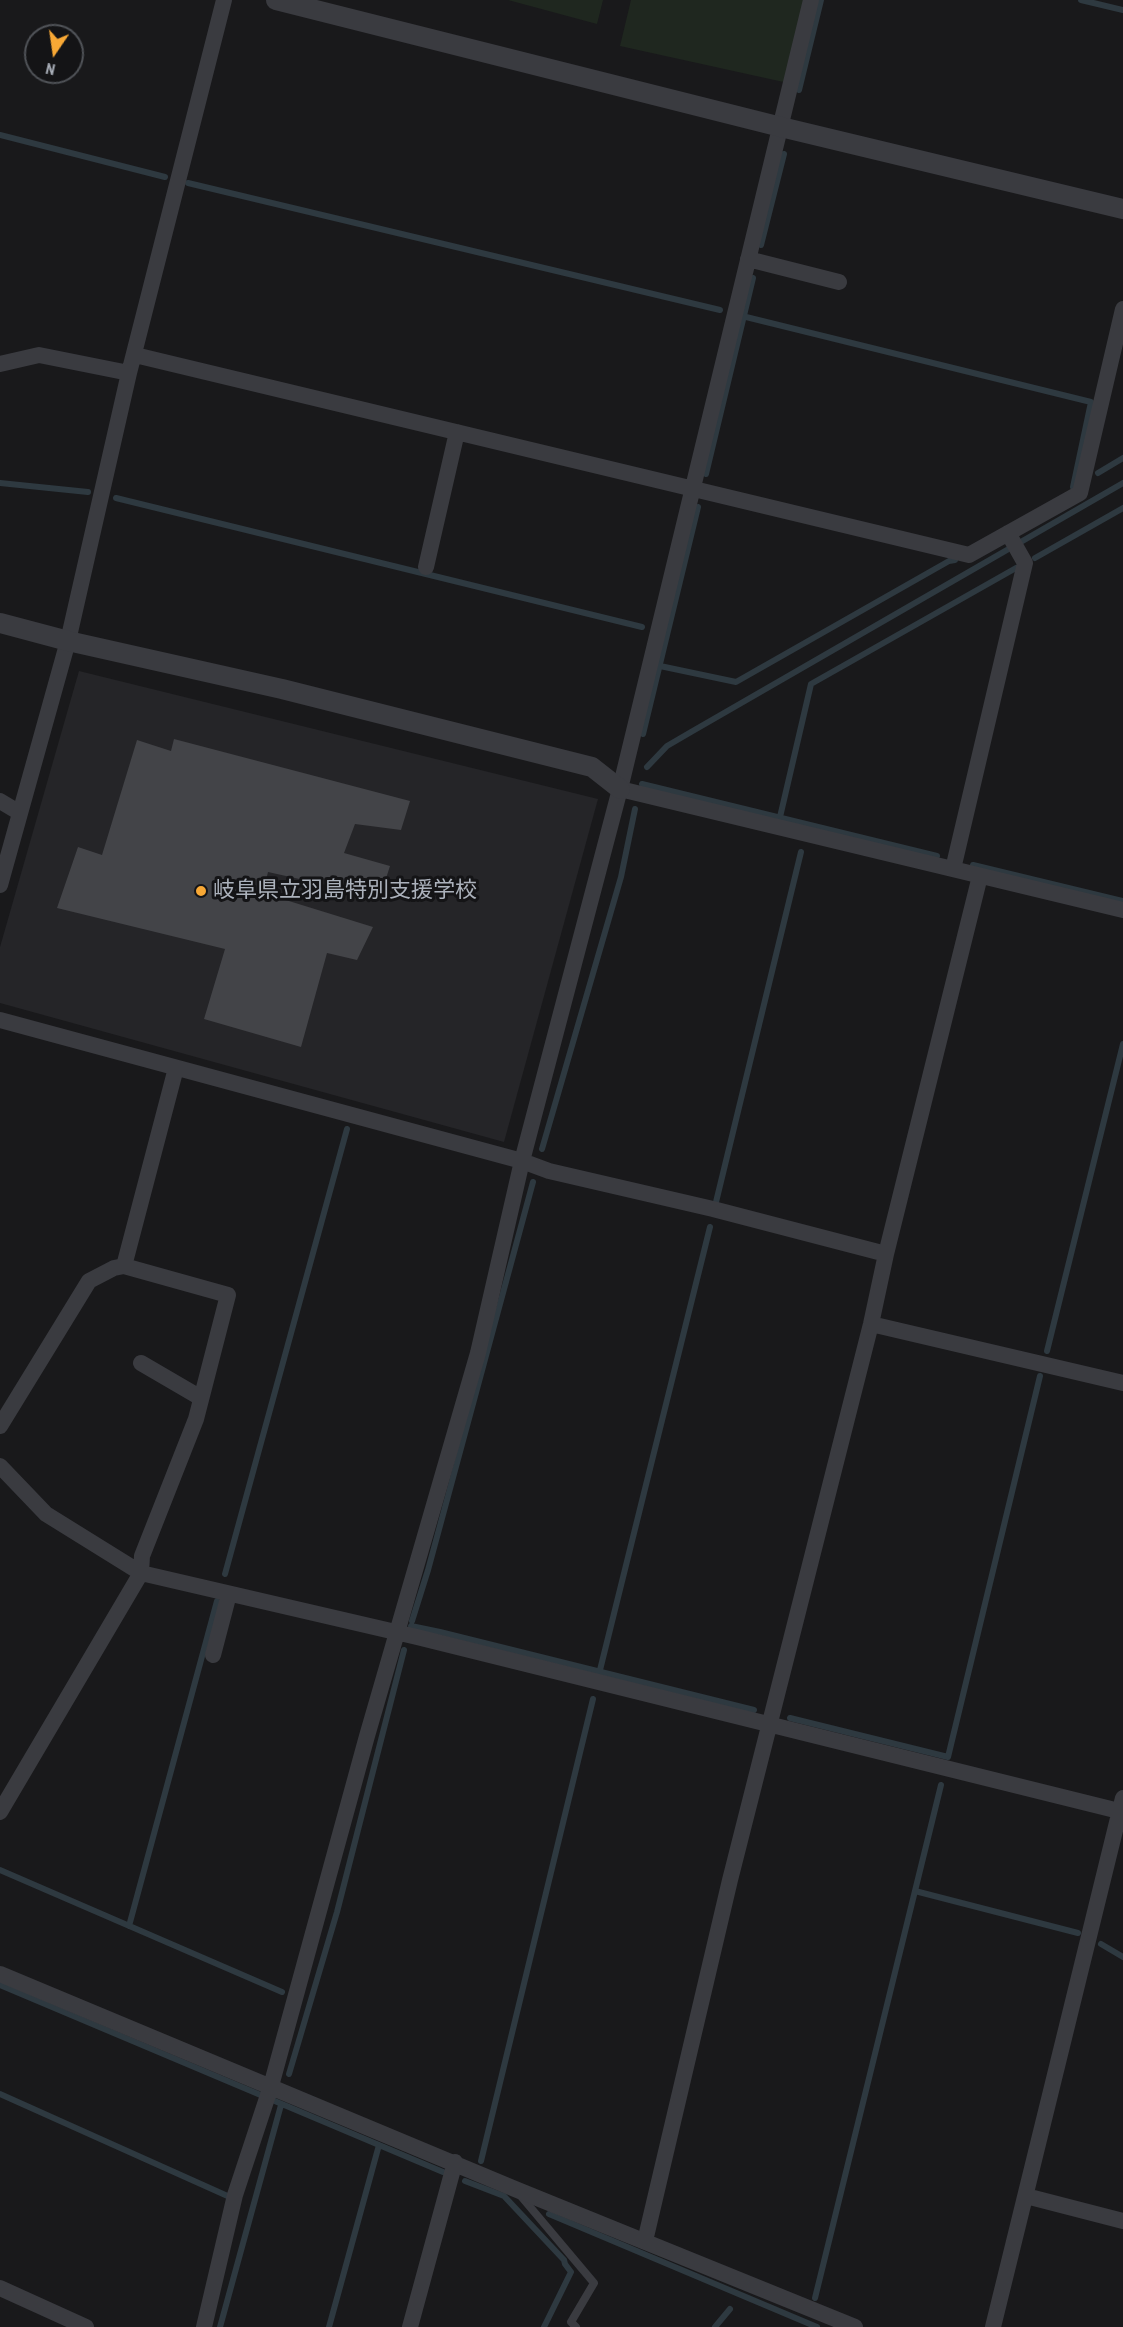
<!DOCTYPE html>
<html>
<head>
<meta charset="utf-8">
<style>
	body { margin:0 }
	#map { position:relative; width:1123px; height:2327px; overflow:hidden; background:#19191b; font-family:"PT Sans Narrow",sans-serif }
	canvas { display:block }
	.north { position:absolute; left:24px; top:24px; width:60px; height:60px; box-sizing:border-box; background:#141416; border:2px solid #505358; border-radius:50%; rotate:193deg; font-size:16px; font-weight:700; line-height:24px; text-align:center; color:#abb1bb }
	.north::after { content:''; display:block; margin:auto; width:21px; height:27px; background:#f8a835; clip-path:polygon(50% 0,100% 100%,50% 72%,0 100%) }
</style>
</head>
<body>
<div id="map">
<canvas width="1123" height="2327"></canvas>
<div class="north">N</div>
</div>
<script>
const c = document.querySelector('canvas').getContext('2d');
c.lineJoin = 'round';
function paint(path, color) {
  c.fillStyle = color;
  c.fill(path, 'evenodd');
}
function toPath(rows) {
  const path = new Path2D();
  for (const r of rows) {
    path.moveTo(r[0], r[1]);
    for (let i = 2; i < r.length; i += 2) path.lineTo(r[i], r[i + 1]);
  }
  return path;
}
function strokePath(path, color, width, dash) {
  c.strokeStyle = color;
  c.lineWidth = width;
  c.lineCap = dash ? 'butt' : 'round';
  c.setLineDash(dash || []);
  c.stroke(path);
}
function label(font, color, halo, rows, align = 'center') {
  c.font = font + ' "PT Sans Narrow","Noto Sans JP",sans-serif';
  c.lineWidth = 6;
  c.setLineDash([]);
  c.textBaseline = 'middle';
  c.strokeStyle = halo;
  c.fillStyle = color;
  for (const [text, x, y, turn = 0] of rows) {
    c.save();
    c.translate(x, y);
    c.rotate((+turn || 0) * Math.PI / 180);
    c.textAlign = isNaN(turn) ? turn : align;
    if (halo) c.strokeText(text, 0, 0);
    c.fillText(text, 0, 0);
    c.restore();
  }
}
const built = toPath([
	[79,671,598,799,504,1142,0,1003,0,947]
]);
const green = toPath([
	[508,0,603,0,597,24],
	[631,0,805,0,788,83,620,46]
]);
const stream = toPath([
	[1081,0,1123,10],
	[799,90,821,0],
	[0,135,165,177],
	[188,183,720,310],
	[761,245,784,154],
	[742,316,1091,402,1073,487],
	[1098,473,1123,458],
	[706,474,753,278],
	[0,483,88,492],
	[116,498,642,627],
	[1035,558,1123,508],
	[660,666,736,682,949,561,955,560],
	[643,734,698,507],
	[647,767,667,746,691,732,1123,483],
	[642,784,937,856],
	[780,817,811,684,1016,568],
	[973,865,1123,901],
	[542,1149,621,877,635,809],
	[716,1202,801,852],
	[1047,1351,1123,1044],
	[225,1574,347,1129],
	[412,1621,428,1570,533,1182],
	[411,1626,440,1632,754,1710],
	[599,1674,710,1227],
	[790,1718,948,1757,1040,1376],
	[0,1870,282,1992],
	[915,1891,1078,1933],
	[129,1926,217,1601],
	[1101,1944,1123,1957],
	[0,1985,443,2172],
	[289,2074,337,1912,404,1650],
	[0,2094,232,2198],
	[481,2161,593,1699],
	[465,2181,504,2196,564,2260,565,2264,571,2272,544,2327],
	[549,2214,817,2327],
	[815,2298,941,1785],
	[220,2327,281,2105],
	[329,2327,379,2145],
	[715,2327,730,2309]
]);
const building = toPath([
	[174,739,410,801,401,830,355,824,344,853,390,866,380,897,268,872,263,893,373,927,357,960,327,953,301,1047,204,1019,225,949,57,908,78,847,102,855,137,740,171,751]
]);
const service = toPath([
	[520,2195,594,2283,571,2322,576,2327]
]);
const minor = toPath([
	[748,259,839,282],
	[135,355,969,555,1080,493,1123,309],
	[0,364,39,355,129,373],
	[426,567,457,432],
	[620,789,1123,910],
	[0,801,20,813],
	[953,869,1025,563,1008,533],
	[0,885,68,641,129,373,224,0],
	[0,1020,522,1161,549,1171,713,1209,886,1254],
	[871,1324,1123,1383],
	[141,1363,201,1398],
	[0,1426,89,1281,114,1268,124,1266,176,1068],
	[0,1466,46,1514,141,1573,417,1637,1123,1812],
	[213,1655,229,1594],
	[0,1812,141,1573,142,1556,196,1419,228,1295,124,1266],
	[0,1974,515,2189,855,2327],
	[1026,2196,1123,2221],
	[645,2241,730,1880,871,1324,886,1254,980,876],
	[0,2288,86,2327],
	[204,2327,235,2195,271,2086,367,1736,478,1353,522,1161,620,789,811,0],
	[410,2327,455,2162],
	[993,2327,1123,1798]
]);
const tertiary = toPath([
	[276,0,781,127,1123,209],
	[0,623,68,641,282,689,592,767,620,789]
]);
const markers = [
	[201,891,6,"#f8a835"]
];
const poiNames = [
	["岐阜県立羽島特別支援学校",213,891]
];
paint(built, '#252528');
paint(green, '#1f271f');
strokePath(stream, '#2e3940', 6);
paint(building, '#434448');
strokePath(service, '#3a3b40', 8);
strokePath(minor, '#3a3b40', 16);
strokePath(tertiary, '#3a3b40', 20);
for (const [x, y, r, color] of markers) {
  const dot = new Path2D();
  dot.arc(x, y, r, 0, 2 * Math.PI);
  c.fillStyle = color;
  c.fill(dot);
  strokePath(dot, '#141416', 2);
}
label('22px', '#abb1bb', '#141416', poiNames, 'left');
</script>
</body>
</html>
